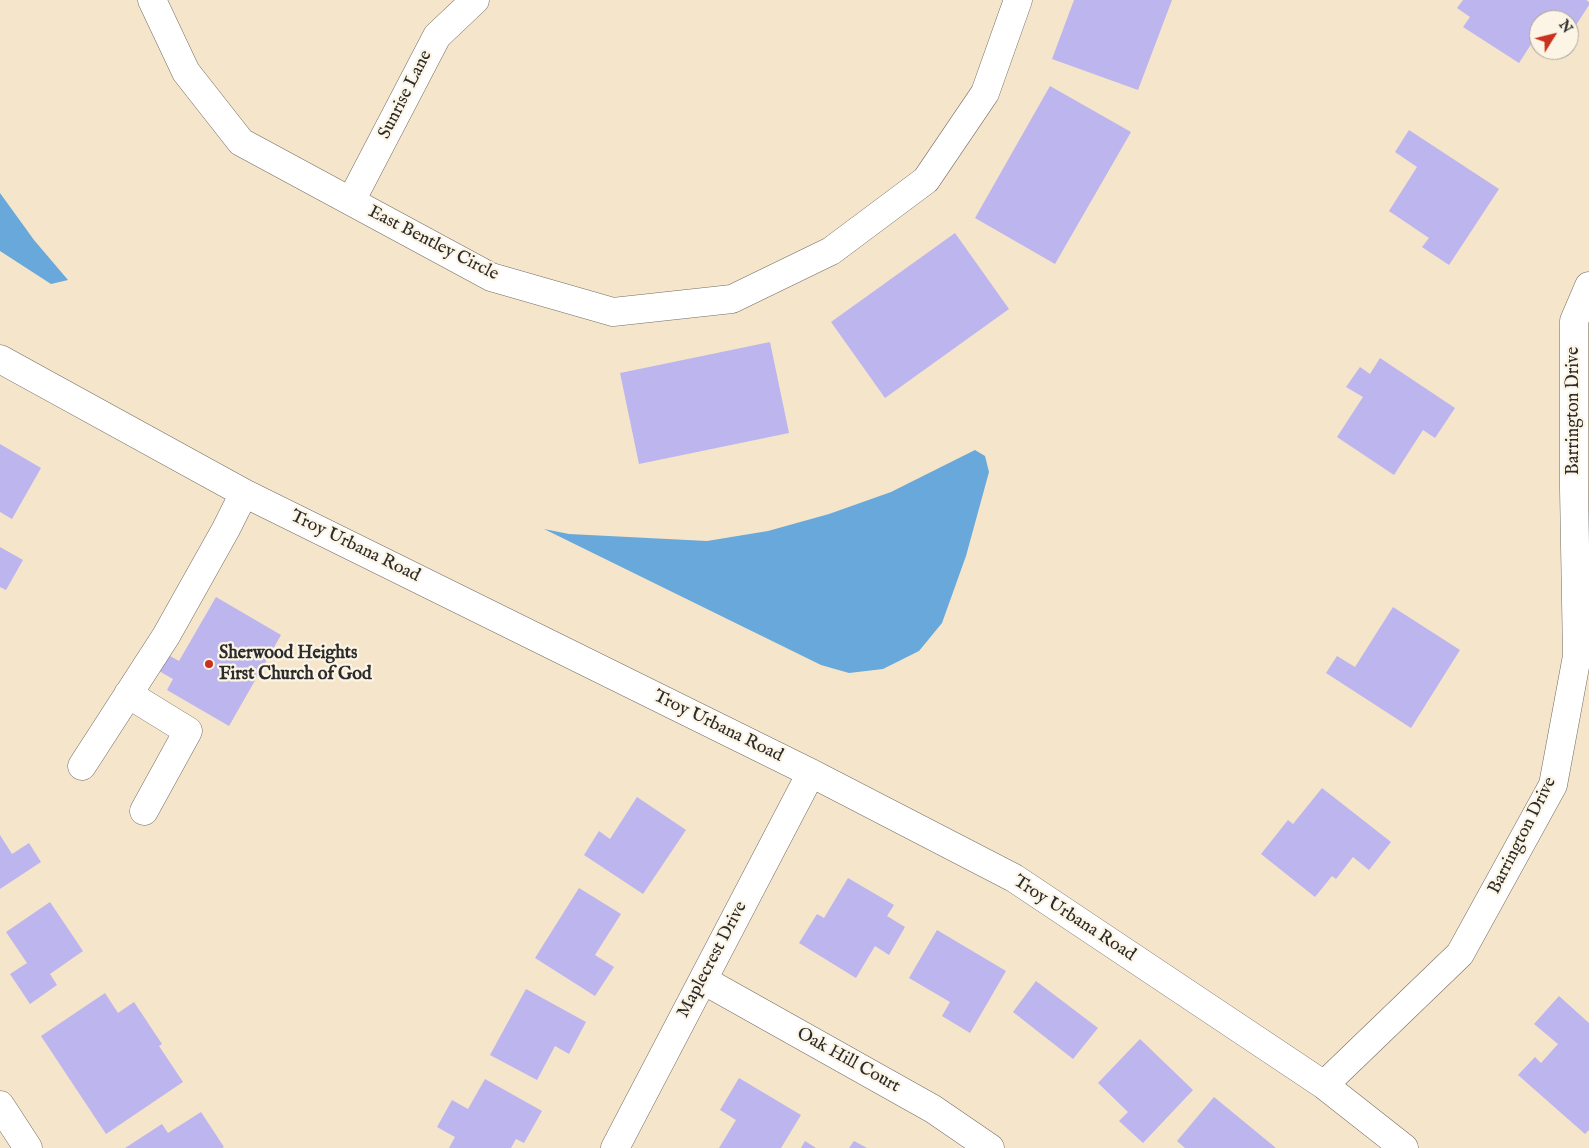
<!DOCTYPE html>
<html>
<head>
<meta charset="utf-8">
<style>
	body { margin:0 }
	#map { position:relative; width:1589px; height:1148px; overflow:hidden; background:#f5e5cb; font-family:"IM FELL English",serif }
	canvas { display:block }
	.north { position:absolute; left:1529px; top:10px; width:50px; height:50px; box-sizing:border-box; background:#fcf5e5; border:1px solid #a8a49b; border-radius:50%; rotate:54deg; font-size:14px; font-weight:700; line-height:20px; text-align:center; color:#2b2b2b }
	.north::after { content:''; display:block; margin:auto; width:18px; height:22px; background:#c8321e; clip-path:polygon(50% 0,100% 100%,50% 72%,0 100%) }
</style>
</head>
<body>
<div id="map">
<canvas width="1589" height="1148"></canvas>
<div class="north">N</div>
</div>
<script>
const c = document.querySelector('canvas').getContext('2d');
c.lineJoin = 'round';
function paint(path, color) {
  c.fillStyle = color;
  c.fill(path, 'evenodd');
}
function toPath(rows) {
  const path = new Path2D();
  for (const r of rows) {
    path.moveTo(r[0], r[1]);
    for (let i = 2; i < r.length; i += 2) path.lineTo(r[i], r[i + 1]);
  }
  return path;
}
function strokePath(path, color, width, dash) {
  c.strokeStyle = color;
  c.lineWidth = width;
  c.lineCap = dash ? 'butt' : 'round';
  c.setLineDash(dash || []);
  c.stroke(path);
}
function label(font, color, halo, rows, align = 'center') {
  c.font = font + ' "IM FELL English",serif';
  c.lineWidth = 4.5;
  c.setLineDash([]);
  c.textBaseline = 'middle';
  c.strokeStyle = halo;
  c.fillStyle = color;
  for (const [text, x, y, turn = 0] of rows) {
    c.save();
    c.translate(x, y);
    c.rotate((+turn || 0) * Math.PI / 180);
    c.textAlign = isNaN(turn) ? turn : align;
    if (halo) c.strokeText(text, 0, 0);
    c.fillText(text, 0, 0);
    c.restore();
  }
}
const water = toPath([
	[0,193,34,240,68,280,51,284,0,251],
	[975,450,985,456,989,472,966,556,942,623,919,651,883,669,849,673,821,665,544,529,569,534,707,541,768,531,829,514,891,492]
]);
const building = toPath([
	[1074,0,1172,0,1138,90,1052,59],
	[1463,0,1586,0,1589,2,1589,5,1569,36,1569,20,1539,20,1539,32,1519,63,1463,27,1470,17,1457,8],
	[1050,86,1131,132,1055,264,975,218],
	[1409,130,1499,189,1449,265,1422,247,1429,238,1389,211,1417,167,1395,152],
	[955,233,1009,309,885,398,831,322],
	[770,342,789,433,639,464,620,373],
	[1380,358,1455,408,1435,438,1423,430,1394,475,1337,437,1363,397,1346,387,1360,367,1370,374],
	[0,444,41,468,12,519,0,512],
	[0,547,23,560,6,590,0,587],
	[216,597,281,635,229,726,167,690,173,679,152,667,161,651,179,661],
	[1393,607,1460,650,1411,728,1326,673,1337,656,1355,667],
	[1322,788,1391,842,1369,870,1353,857,1336,879,1332,876,1315,897,1261,854,1288,820,1293,824],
	[637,797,686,830,643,894,584,855,599,831,610,839],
	[0,835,12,854,29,843,41,862,0,889],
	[848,878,894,905,887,916,905,927,889,955,875,946,856,978,799,943,817,914,824,918],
	[579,888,621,914,595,955,614,967,595,996,535,958],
	[50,902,83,951,50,974,57,985,30,1004,10,974,27,963,6,932],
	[937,930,1006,971,970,1033,942,1016,950,1002,909,978],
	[1036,981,1098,1028,1073,1059,1013,1012],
	[526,989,586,1022,569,1054,555,1046,537,1080,490,1055],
	[105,993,118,1013,134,1002,162,1044,159,1046,183,1082,106,1134,41,1036],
	[1559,996,1589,1023,1589,1130,1585,1134,1518,1075,1535,1057,1541,1063,1558,1044,1534,1024],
	[1140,1039,1193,1090,1143,1143,1119,1121,1128,1112,1098,1083],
	[739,1078,801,1115,781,1148,719,1148,736,1120,720,1110],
	[485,1079,542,1111,524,1143,516,1139,511,1148,449,1148,455,1137,437,1127,452,1100,468,1109],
	[1214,1097,1276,1148,1185,1148,1177,1141],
	[201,1112,224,1147,222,1148,125,1148,162,1124,168,1133],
	[805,1141,816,1148,801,1148],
	[854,1141,867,1148,849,1148]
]);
const minor = toPath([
	[152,0,186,72,241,142,491,277,613,312,732,299,831,251,926,180,985,93,1018,0],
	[351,201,437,36,475,0],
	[0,359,244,493,811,773,1014,878,1324,1085,1404,1148],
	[128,694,188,731,144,811],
	[82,766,166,636,226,529,244,493],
	[703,980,933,1109,990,1148],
	[1324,1085,1460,954,1553,785,1577,656,1574,489,1574,321,1589,286],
	[0,1105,28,1148],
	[615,1148,811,773]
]);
const markers = [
	[209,664,5,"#c8321e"]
];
const streetNames = [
	["Sunrise Lane",406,95,-63],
	["East Bentley Circle",433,244,27],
	["Barrington Drive",1574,411,-90],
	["Troy Urbana Road",355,547,26],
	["Troy Urbana Road",718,727,26],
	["Barrington Drive",1523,836,-63],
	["Troy Urbana Road",1074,919,33],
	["Maplecrest Drive",713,960,-62],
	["Oak Hill Court",848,1061,29]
];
const poiNames = [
	["Sherwood Heights",219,654],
	["First Church of God",219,675]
];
paint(water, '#68a8db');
paint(building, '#bcb5ee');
strokePath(minor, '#726c63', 29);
strokePath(minor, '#fff', 28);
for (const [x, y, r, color] of markers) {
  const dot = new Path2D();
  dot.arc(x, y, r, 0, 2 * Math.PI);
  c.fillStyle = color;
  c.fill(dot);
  strokePath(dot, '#fcf5e5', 2);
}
label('18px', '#2b2b2b', '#fcf5e5', streetNames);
label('bold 18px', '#2b2b2b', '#fcf5e5', poiNames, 'left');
</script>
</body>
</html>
